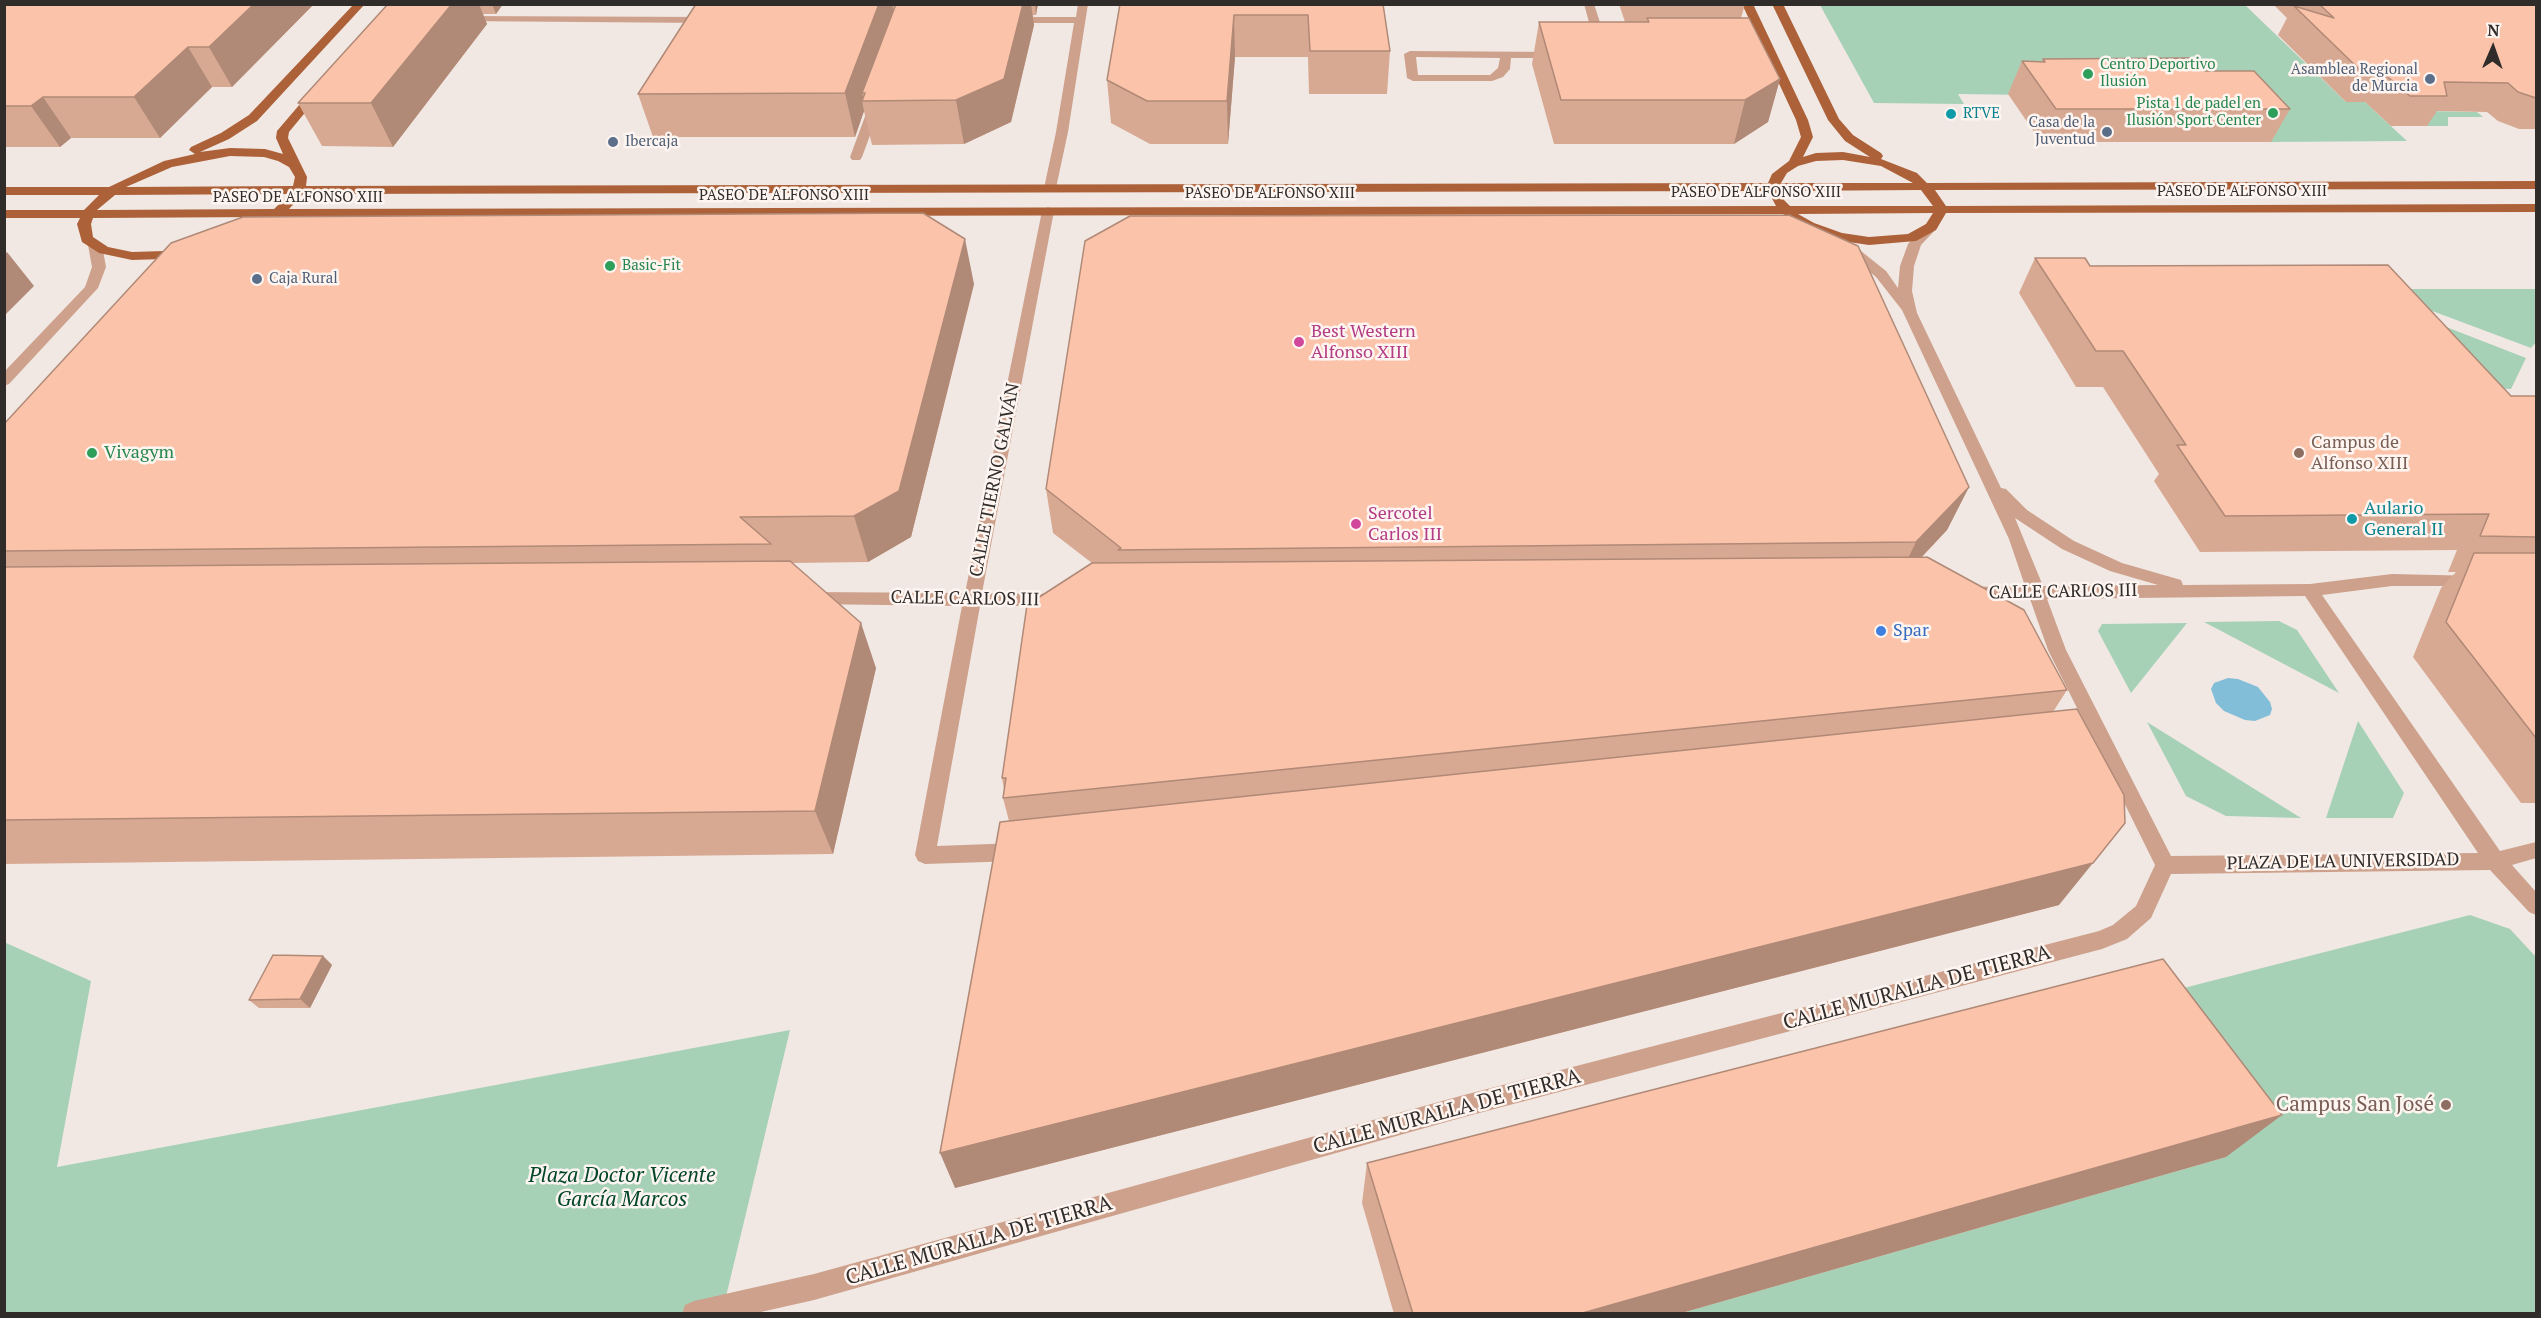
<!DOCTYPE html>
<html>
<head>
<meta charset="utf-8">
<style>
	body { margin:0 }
	#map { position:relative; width:2541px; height:1318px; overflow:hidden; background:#f1e8e4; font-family:"PT Serif",serif }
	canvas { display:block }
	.frame { position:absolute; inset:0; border:6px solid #2f2c2a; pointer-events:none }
	.north { position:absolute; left:2463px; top:18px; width:60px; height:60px; -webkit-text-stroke:4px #fef5f1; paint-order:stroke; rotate:2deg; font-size:16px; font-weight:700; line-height:24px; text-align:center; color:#2f2c2a }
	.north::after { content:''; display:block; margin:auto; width:21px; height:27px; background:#2f2c2a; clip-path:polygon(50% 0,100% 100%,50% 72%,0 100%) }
</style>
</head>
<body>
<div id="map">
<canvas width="2541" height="1318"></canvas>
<div class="frame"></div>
<div class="north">N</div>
</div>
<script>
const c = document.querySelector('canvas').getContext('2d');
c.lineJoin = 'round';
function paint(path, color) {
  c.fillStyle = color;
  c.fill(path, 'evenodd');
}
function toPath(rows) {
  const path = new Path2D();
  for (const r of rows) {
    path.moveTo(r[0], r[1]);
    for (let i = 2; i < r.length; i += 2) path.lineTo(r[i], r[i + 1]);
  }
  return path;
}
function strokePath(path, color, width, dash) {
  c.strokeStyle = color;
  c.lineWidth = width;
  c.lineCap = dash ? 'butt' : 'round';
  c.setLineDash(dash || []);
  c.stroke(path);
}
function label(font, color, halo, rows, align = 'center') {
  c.font = font + ' "PT Serif",serif';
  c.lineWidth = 5;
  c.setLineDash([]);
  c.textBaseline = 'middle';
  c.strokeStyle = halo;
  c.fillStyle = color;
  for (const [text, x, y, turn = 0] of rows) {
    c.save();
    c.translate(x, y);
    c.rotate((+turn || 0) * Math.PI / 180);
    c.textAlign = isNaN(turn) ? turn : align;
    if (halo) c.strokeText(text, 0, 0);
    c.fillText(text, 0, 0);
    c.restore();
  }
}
const green = toPath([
	[1820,5,2245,5,2346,102,2365,102,2407,141,2271,142,2031,95,1958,94,1964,104,1874,103],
	[2425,111,2477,112,2483,117,2448,117,2448,126,2427,126],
	[2394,289,2536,289,2536,342,2531,348,2403,300],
	[2418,316,2526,358,2511,389,2483,388],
	[2279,621,2297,630,2339,693,2204,622],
	[2187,623,2131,693,2098,631,2102,624],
	[2358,721,2404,793,2393,818,2326,818],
	[2147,722,2301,818,2226,816,2186,796],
	[2470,915,2510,929,2536,957,2536,1313,1678,1314,2226,1157,2117,1005],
	[4,942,91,981,57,1167,790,1030,723,1309,694,1314,5,1313]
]);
const water = toPath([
	[2228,678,2238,679,2258,687,2270,702,2272,709,2270,715,2255,721,2245,720,2224,711,2216,703,2211,689,2214,683]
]);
const minor = toPath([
	[1078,4,1088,4,1068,132,1056,188,1050,192,1044,188,1056,132,1074,23,1009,23,1004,20,1009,17,1076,17,1078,4],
	[1584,4,1594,4,1607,44,1605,46,1601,47,1595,44,1584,4],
	[460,16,709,17,714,20,709,23,456,21,455,19,460,16],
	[1410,51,1557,52,1563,55,1557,58,1511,58,1510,69,1503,77,1492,81,1413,81,1407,78,1404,54,1410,51],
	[1416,57,1500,58,1498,68,1490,75,1418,75,1416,57],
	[876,99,882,103,862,157,860,160,852,160,850,157,870,103,876,99],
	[1048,207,1054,211,982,593,1056,594,1062,596,1065,600,1062,604,1056,606,980,606,937,846,1017,843,1024,846,1027,852,1024,858,1017,861,925,864,918,861,915,855,962,606,808,604,802,602,799,598,802,594,808,592,965,593,1042,211,1048,207],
	[1931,223,1938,227,1921,245,1914,266,1912,291,1917,313,2001,488,2006,489,2027,510,2074,541,2122,563,2181,580,2183,585,2310,584,2392,574,2478,576,2481,580,2478,584,2472,586,2392,586,2322,595,2500,851,2536,842,2536,858,2512,865,2536,892,2536,915,2529,912,2490,870,2171,874,2151,918,2127,939,2102,949,1464,1117,814,1300,752,1314,682,1314,685,1305,694,1301,814,1274,1464,1095,2099,931,2113,925,2136,906,2155,865,2096,746,2071,749,2064,746,2062,741,2064,736,2089,732,2048,650,2030,599,1969,599,1963,597,1960,593,1963,589,1969,587,2025,586,2009,539,1902,310,1876,277,1839,246,1846,242,1851,243,1886,271,1898,288,1900,266,1908,244,1926,224,1931,223],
	[2015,518,2062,549,2110,571,2158,585,2043,586,2015,518],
	[2305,596,2478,853,2171,856,2066,650,2047,599,2305,596],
	[95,241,102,245,106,267,98,288,9,384,4,386,4,372,85,287,92,267,88,245,95,241]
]);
const major = toPath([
	[354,4,365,4,257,121,229,139,200,152,230,148,265,149,283,154,276,138,277,131,312,90,316,89,322,92,289,132,288,138,307,177,306,186,1768,183,1772,174,1789,161,1801,137,1796,120,1742,4,1753,4,1808,120,1813,137,1803,157,1816,153,1843,152,1870,157,1845,141,1828,120,1772,4,1783,4,1839,119,1853,135,1881,153,1883,156,1881,159,1917,173,1927,183,2536,181,2536,189,1935,190,1946,206,2536,204,2536,212,1946,213,1936,230,1916,241,1869,245,1835,240,1804,229,1783,214,281,217,260,231,231,244,200,253,164,259,132,260,99,253,82,242,77,224,80,218,4,218,4,210,84,210,99,195,4,195,4,187,109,187,164,161,195,154,189,150,191,147,221,133,249,115,354,4],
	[230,156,264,157,278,161,289,167,295,177,293,186,126,187,172,167,230,156],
	[1843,160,1881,166,1913,183,1781,183,1787,173,1798,166,1816,161,1843,160],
	[1921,190,1933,206,1790,206,1784,200,1781,191,1921,190],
	[1768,191,1776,206,289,209,303,194,1768,191],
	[290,194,274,209,97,210,115,195,290,194],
	[1933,213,1926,224,1908,234,1869,237,1842,233,1814,223,1798,214,1933,213],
	[263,217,221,238,164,251,132,252,108,247,93,237,91,224,93,218,263,217]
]);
const wall = toPath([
	[4,4,314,4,232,87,212,87,160,138,71,138,60,147,4,147],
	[388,4,503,4,496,14,483,14,487,24,393,147,322,146,298,103],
	[696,4,1038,4,1036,15,1033,15,1034,25,1011,122,964,144,872,145,864,111,855,137,653,137,638,94],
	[1120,4,1383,4,1390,51,1387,94,1309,94,1308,57,1235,57,1228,144,1150,144,1111,123,1107,80],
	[1619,4,1745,4,1741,18,1780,79,1768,122,1734,144,1554,144,1532,64,1539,22,1625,22],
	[2273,4,2536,4,2536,129,2519,129,2498,121,2487,112,2437,111,2427,126,2391,126,2365,102,2346,102,2278,35,2287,18],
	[2043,59,2204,71,2290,109,2271,142,2041,142,2008,94,2022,61,2042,62],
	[2035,258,2090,266,2511,396,2536,396,2536,803,2521,803,2413,657,2441,588,2456,572,2448,572,2457,550,2200,552,2154,481,2159,474,2103,387,2076,387,2019,293],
	[974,284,911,537,868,562,792,563,876,668,833,854,4,864,4,424],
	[1969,487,1947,530,1922,557,2067,690,2053,712,2059,905,955,1188,1009,821,1003,798,1004,790,1002,778,1092,563,1053,533,1046,489],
	[323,956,332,965,310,1008,259,1008,249,1000],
	[2226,1157,1678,1314,1394,1314,1362,1203,1367,1163]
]);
const shadedWall = toPath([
	[254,4,314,4,232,87,209,47],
	[452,4,479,4,487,24,393,147,371,103],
	[492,4,503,4,496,14],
	[879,4,892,4,896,25,865,93,862,93,864,101,862,101,864,111,855,137,845,93],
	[1023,4,1031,4,1034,25,1011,122,964,144,956,100],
	[1035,4,1038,4,1036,15],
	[1234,15,1235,57,1228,144,1227,101],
	[188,47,212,87,160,138,134,97],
	[1780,79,1768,122,1734,144,1745,100],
	[43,97,71,138,60,147,31,106],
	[965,239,974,284,911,537,868,562,854,516],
	[7,252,34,286,4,316,4,255],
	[1969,487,1947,530,1895,585,1916,542],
	[861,623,876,668,833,854,815,811],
	[2093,863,2059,905,955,1188,940,1153],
	[323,956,332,965,310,1008,300,999],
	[2282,1115,2226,1157,1678,1314,1579,1314]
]);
const building = toPath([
	[4,4,254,4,209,47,188,47,134,97,43,97,31,106,4,106,4,4],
	[388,4,452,4,371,103,298,103,388,4],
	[696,4,879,4,845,93,638,94,696,4],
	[896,4,1023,4,1004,79,956,100,862,101,865,93,862,93,896,4],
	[1120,4,1383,4,1390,51,1310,51,1308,15,1234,15,1227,101,1147,101,1107,80,1120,4],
	[2319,4,2536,4,2536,98,2518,92,2508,83,2444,82,2447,96,2410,96,2383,73,2363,73,2294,6,2334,18,2319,4],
	[1647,18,1749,18,1780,79,1745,100,1561,100,1539,22,1649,22,1647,18],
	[2192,58,2204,71,2254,71,2290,109,2056,109,2022,61,2045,62,2043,59,2192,58],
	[923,213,965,239,899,491,854,516,740,517,771,544,4,551,4,424,171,243,243,217,923,213],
	[1789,215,1858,246,1969,487,1916,542,1118,550,1121,548,1046,489,1085,241,1130,216,1789,215],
	[2035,258,2085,258,2090,266,2388,265,2511,396,2536,396,2536,537,2480,536,2489,514,2225,516,2177,445,2186,445,2123,351,2096,351,2035,258],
	[2474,553,2536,553,2536,738,2446,622,2474,553],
	[1927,557,2024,610,2067,690,1003,798,1006,778,1002,778,1027,605,1092,563,1927,557],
	[790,561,861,623,815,811,4,820,4,567,790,561],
	[2077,709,2124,795,2125,823,2093,863,940,1153,1000,822,2077,709],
	[273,955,323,956,300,999,249,1000,273,955],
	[2163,959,2282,1115,1579,1314,1413,1314,1367,1163,2163,959]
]);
const markers = [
	[2088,74,6,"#2e9e5b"],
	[2430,79,6,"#5c6f8a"],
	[2273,113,6,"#2e9e5b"],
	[1951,114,6,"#0f9aa8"],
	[2107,132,6,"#5c6f8a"],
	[613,142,6,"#5c6f8a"],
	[610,266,6,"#2e9e5b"],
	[257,279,6,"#5c6f8a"],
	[1299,342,6,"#d1479c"],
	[92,453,6,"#2e9e5b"],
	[2299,453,6,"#8d6e63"],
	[2352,519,6,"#0f9aa8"],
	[1356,524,6,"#d1479c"],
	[1881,631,6,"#3f7fe0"],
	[2446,1105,6,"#8d6e63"]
];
const farLeisurenames = [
	["Centro Deportivo",2100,65],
	["Ilusión",2100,82],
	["Pista 1 de padel en",2261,104,"right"],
	["Ilusión Sport Center",2261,121,"right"],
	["Basic-Fit",622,266]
];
const farServicenames = [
	["Asamblea Regional",2418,70],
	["de Murcia",2418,87],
	["Casa de la",2095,123],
	["Juventud",2095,140],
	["Ibercaja",625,142,"left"],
	["Caja Rural",269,279,"left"]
];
const farCulturenames = [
	["RTVE",1963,114]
];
const farStreetnames = [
	["PASEO DE ALFONSO XIII",2242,192],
	["PASEO DE ALFONSO XIII",1756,193],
	["PASEO DE ALFONSO XIII",1270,194],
	["PASEO DE ALFONSO XIII",784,196],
	["PASEO DE ALFONSO XIII",298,198]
];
const hotelNames = [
	["Best Western",1311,332],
	["Alfonso XIII",1311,353],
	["Sercotel",1368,514],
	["Carlos III",1368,535]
];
const educationNames = [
	["Campus de",2311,443],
	["Alfonso XIII",2311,464]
];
const leisureNames = [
	["Vivagym",104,453]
];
const streetNames = [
	["CALLE TIERNO GALVÁN",995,480,-79],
	["CALLE CARLOS III",2063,592,-1],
	["CALLE CARLOS III",965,599,1],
	["PLAZA DE LA UNIVERSIDAD",2343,862,-1]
];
const cultureNames = [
	["Aulario",2364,509],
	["General II",2364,530]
];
const shopNames = [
	["Spar",1893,631]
];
const nearStreetnames = [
	["CALLE MURALLA DE TIERRA",1917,988,-15],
	["CALLE MURALLA DE TIERRA",1447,1112,-15],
	["CALLE MURALLA DE TIERRA",979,1241,-16]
];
const nearEducationnames = [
	["Campus San José",2434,1105]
];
const nearParknames = [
	["Plaza Doctor Vicente",622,1176],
	["García Marcos",622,1200]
];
paint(green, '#a7d1b7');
paint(water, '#83bed9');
paint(minor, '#cda18c');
paint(major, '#ad6139');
paint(wall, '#d8a992');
paint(shadedWall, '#b08977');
paint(building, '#fbc4aa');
strokePath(building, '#b08977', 1.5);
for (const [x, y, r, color] of markers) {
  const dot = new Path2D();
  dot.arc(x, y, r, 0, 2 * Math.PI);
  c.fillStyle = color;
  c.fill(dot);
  strokePath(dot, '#fef5f1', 2);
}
label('15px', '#27864d', '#fef5f1', farLeisurenames, 'left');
label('15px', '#4e5e75', '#fef5f1', farServicenames, 'right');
label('15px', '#0d838f', '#fef5f1', farCulturenames, 'left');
label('15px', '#2f2c2a', '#fef5f1', farStreetnames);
label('18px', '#b23c85', '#fef5f1', hotelNames, 'left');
label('18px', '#785e54', '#fef5f1', educationNames, 'left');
label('18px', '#27864d', '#fef5f1', leisureNames, 'left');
label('18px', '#2f2c2a', '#fef5f1', streetNames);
label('18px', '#0d838f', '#fef5f1', cultureNames, 'left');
label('18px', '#366cbe', '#fef5f1', shopNames, 'left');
label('21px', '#2f2c2a', '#fef5f1', nearStreetnames);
label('21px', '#785e54', '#fef5f1', nearEducationnames, 'right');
label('italic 21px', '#004628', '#fef5f1', nearParknames);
</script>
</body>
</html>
